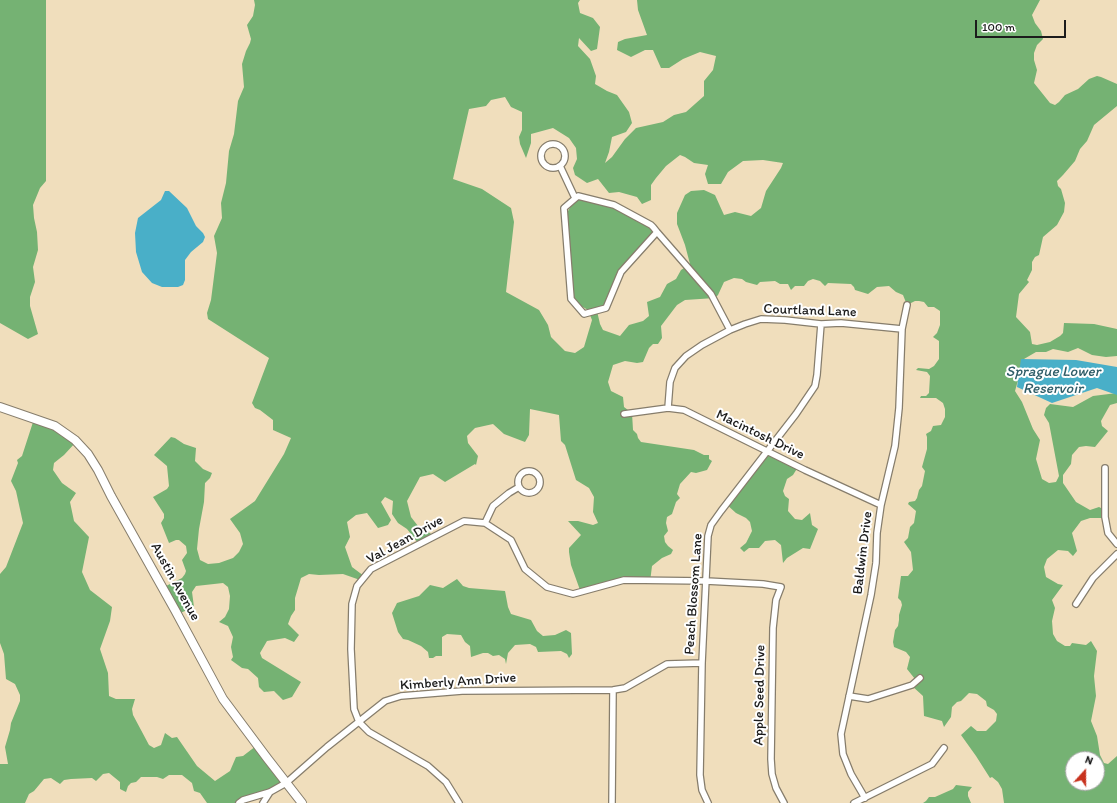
<!DOCTYPE html>
<html>
<head>
<meta charset="utf-8">
<style>
	body { margin:0 }
	#map { position:relative; width:1117px; height:803px; overflow:hidden; background:#f0debc; font-family:Itim,sans-serif }
	canvas { display:block }
	.north { position:absolute; left:1065px; top:751px; width:40px; height:40px; box-sizing:border-box; background:#fff; border:1px solid #a4a4a4; border-radius:50%; rotate:21deg; font-size:11px; font-weight:700; line-height:16px; text-align:center; color:#1c1c1c }
	.north::after { content:''; display:block; margin:auto; width:14px; height:18px; background:#c8321e; clip-path:polygon(50% 0,100% 100%,50% 72%,0 100%) }
	.scale { position:absolute; left:975px; top:20px; width:91px; height:18px; box-sizing:border-box; border:2px solid #1c1c1c; border-top:0; padding-left:5px; font-size:12px; line-height:14px; white-space:nowrap; color:#1c1c1c; -webkit-text-stroke:3px #fff; paint-order:stroke }
</style>
</head>
<body>
<div id="map">
<canvas width="1117" height="803"></canvas>
<div class="north">N</div>
<div class="scale">100 m</div>
</div>
<script>
const c = document.querySelector('canvas').getContext('2d');
c.lineJoin = 'round';
function paint(path, color) {
  c.fillStyle = color;
  c.fill(path, 'evenodd');
}
function toPath(rows) {
  const path = new Path2D();
  for (const r of rows) {
    if (r.length === 3) {
      path.moveTo(r[0] + r[2], r[1]);
      path.arc(r[0], r[1], r[2], 0, 2 * Math.PI);
      continue;
    }
    path.moveTo(r[0], r[1]);
    for (let i = 2; i < r.length; i += 2) path.lineTo(r[i], r[i + 1]);
  }
  return path;
}
function strokePath(path, color, width, dash) {
  c.strokeStyle = color;
  c.lineWidth = width;
  c.lineCap = dash ? 'butt' : 'round';
  c.setLineDash(dash || []);
  c.stroke(path);
}
function label(font, color, halo, rows, align = 'center') {
  c.font = font + ' Itim,sans-serif';
  c.lineWidth = 4;
  c.setLineDash([]);
  c.textBaseline = 'middle';
  c.strokeStyle = halo;
  c.fillStyle = color;
  for (const [text, x, y, turn = 0] of rows) {
    c.save();
    c.translate(x, y);
    c.rotate((+turn || 0) * Math.PI / 180);
    c.textAlign = isNaN(turn) ? turn : align;
    if (halo) c.strokeText(text, 0, 0);
    c.fillText(text, 0, 0);
    c.restore();
  }
}
const forest = toPath([
	[0,0,46,0,46,181,40,188,33,205,34,218,37,232,38,250,33,267,35,282,30,297,30,306,38,334,28,339,0,323],
	[254,0,580,0,578,3,580,13,593,18,600,27,597,49,591,51,579,38,578,46,590,59,596,76,595,84,607,91,617,95,629,112,632,123,626,132,612,137,609,152,605,163,612,157,625,139,636,128,663,122,674,115,686,112,704,96,704,81,713,70,716,56,700,52,683,59,669,68,661,68,653,50,645,50,631,57,617,50,618,42,625,39,647,35,638,10,637,0,1040,0,1032,15,1035,23,1041,31,1043,39,1037,45,1034,53,1034,60,1037,70,1034,83,1050,103,1055,105,1059,102,1065,95,1078,89,1089,79,1097,76,1101,77,1117,84,1117,106,1094,125,1087,141,1080,149,1075,161,1063,175,1057,181,1058,186,1061,189,1065,203,1064,212,1057,225,1043,237,1039,255,1035,257,1032,262,1032,270,1027,280,1029,282,1019,294,1016,317,1030,332,1032,344,1037,345,1050,342,1060,336,1063,333,1064,323,1094,324,1117,329,1117,356,1106,357,1092,355,1078,348,1068,352,1053,349,1046,352,1036,352,1024,359,1015,391,1022,402,1033,429,1040,440,1036,459,1042,479,1049,483,1056,482,1059,476,1049,423,1044,415,1046,408,1050,404,1073,407,1093,396,1117,393,1117,403,1110,405,1101,421,1102,426,1108,431,1095,447,1086,446,1079,447,1072,455,1071,464,1063,475,1063,483,1076,502,1090,510,1099,507,1105,510,1103,518,1090,518,1081,521,1072,533,1077,551,1073,556,1068,551,1058,550,1047,559,1044,567,1046,577,1058,584,1063,585,1052,600,1055,608,1052,621,1053,634,1057,641,1065,646,1070,646,1072,643,1086,645,1091,641,1097,651,1094,676,1096,696,1091,721,1097,736,1100,755,1104,763,1108,764,1117,756,1117,803,1004,803,1002,789,998,782,992,777,990,778,976,756,961,735,971,726,977,731,986,731,996,721,997,714,994,710,987,706,986,701,977,694,969,693,961,701,957,702,952,707,951,717,944,727,942,721,924,716,923,696,911,685,915,679,907,669,910,657,906,652,894,647,893,642,895,630,898,626,899,620,899,615,902,605,901,601,898,598,901,576,908,576,913,570,911,552,904,542,908,538,910,527,914,523,916,511,908,504,909,502,915,501,917,498,919,490,922,486,925,471,922,467,927,449,927,437,926,434,931,431,933,426,941,425,945,417,945,409,943,403,936,398,920,398,921,396,926,396,929,393,930,376,927,372,916,370,918,368,929,369,934,366,939,359,939,341,933,337,937,333,940,325,940,311,934,307,928,307,924,302,919,301,915,301,907,305,903,295,896,292,889,286,877,287,868,294,855,290,854,287,851,284,828,283,825,286,820,281,813,279,808,281,804,286,795,286,791,290,788,284,780,284,775,281,760,282,757,285,746,282,742,279,734,278,724,282,718,295,715,298,685,300,677,305,661,326,662,338,658,344,653,344,649,348,643,362,637,363,625,361,613,365,608,382,611,391,623,397,624,407,632,413,633,430,637,434,638,438,641,442,694,450,704,455,709,455,709,459,712,461,707,470,696,473,691,472,680,484,677,494,680,498,676,502,672,514,667,517,666,523,668,531,664,536,665,542,668,546,673,550,671,554,662,558,652,566,650,582,616,583,580,590,571,565,569,552,569,548,581,535,568,521,578,521,593,525,598,523,593,512,594,497,589,488,576,480,565,445,561,441,559,415,530,409,529,435,525,442,504,434,493,424,475,428,467,436,468,443,478,456,476,465,475,464,445,482,433,474,420,477,407,501,411,517,418,526,433,535,418,543,407,529,398,523,392,514,393,501,385,497,381,502,391,520,388,525,378,528,367,513,356,515,347,522,350,537,345,547,352,567,364,576,360,580,343,574,319,575,309,574,301,578,295,598,295,610,291,616,288,624,299,635,294,642,285,638,267,641,260,653,262,658,301,682,292,697,283,700,274,691,264,692,259,687,258,678,248,669,242,668,231,660,233,657,231,647,233,637,228,626,219,622,225,617,229,609,230,596,228,587,223,583,196,586,192,592,194,607,178,614,164,587,182,578,185,574,186,571,182,560,187,553,186,546,179,540,176,540,169,543,161,523,164,518,164,514,153,497,167,489,169,486,167,466,154,455,171,437,175,438,184,444,196,448,195,461,203,469,212,473,210,478,205,483,204,502,199,529,197,549,200,560,208,564,219,563,233,558,239,552,243,544,240,533,230,519,255,501,284,454,291,438,273,430,273,420,260,410,255,408,252,403,269,358,208,319,207,313,211,300,217,253,214,236,222,218,221,203,226,183,229,151,234,134,238,101,244,87,242,64,246,51,250,43,251,39,247,25,253,16,255,5],
	[505,97,511,107,522,112,522,130,519,137,520,144,526,158,531,143,531,134,553,128,569,138,576,148,577,159,573,168,575,175,587,183,598,179,609,193,619,192,637,197,642,204,651,200,651,185,656,178,666,166,680,155,685,157,694,163,708,165,705,174,708,184,721,184,728,172,743,161,763,160,783,163,781,168,766,191,761,208,751,216,735,212,724,215,715,195,704,190,691,191,685,195,677,213,677,224,685,245,690,264,681,270,676,279,667,284,660,297,647,302,649,316,643,321,629,325,620,336,603,330,600,324,597,311,609,304,621,273,657,235,643,221,608,203,587,197,574,200,566,215,572,291,576,303,588,310,592,320,584,347,575,353,565,351,551,337,548,325,539,310,506,292,514,222,511,208,482,189,453,179,469,109,486,106,491,100],
	[1073,759,1097,759,1097,783,1073,783],
	[34,419,76,442,64,455,54,463,53,470,62,483,76,493,70,502,74,521,89,537,82,572,90,590,112,607,110,621,100,649,108,673,109,696,116,699,135,699,132,709,133,715,149,745,154,748,161,745,165,733,172,738,177,737,197,766,215,781,230,771,236,757,243,756,256,746,286,781,276,787,238,803,207,803,200,793,194,791,192,783,182,775,169,775,163,779,157,777,141,777,136,782,131,783,128,786,126,792,120,789,120,782,109,773,103,774,96,781,92,778,71,779,64,780,60,784,51,778,44,779,34,791,29,794,25,803,0,803,0,764,8,764,5,747,10,730,11,723,20,701,20,695,15,684,6,679,4,654,0,643,0,574,6,567,23,523,16,491,11,481,18,463,17,460,22,456],
	[767,450,798,467,793,475,787,479,783,491,785,496,789,499,788,511,795,519,802,520,810,513,812,525,818,529,810,549,803,548,787,558,783,563,781,545,775,540,765,541,759,548,749,548,744,552,740,548,746,543,752,531,750,522,746,518,736,513,726,504],
	[457,579,463,586,469,588,505,591,508,607,511,614,531,620,537,631,543,636,555,635,566,630,571,633,572,654,569,658,567,654,561,651,538,652,536,647,530,644,515,645,508,653,506,664,505,659,499,655,493,656,488,653,483,653,471,657,470,646,465,642,461,635,447,634,442,637,442,656,436,656,433,658,429,658,428,652,421,646,408,640,403,639,398,632,392,613,397,603,419,596,430,585,443,588],
	[956,785,972,787,968,792,968,796,971,803,923,803,926,801,929,797,935,797,953,789]
]);
const water = toPath([
	[165,191,169,191,187,208,196,226,203,233,205,237,203,242,191,252,185,260,185,280,183,285,178,287,162,287,152,283,142,272,136,252,135,233,138,218,161,200],
	[1021,359,1076,360,1117,367,1117,395,1097,388,1052,403,1017,387]
]);
const street = toPath([
	[553,156,12],
	[560,166,575,198],
	[657,232,621,272,606,308,584,314,571,299,564,208,578,196,614,205,651,225,653,227,657,232,704,286,711,294,730,330],
	[668,408,670,382,675,368,686,356,702,345,730,330,745,324,761,319,785,320,821,324,841,323,902,329],
	[624,414,668,408,684,410,805,470,881,505],
	[1105,468,1105,517,1108,533,1117,544],
	[529,482,11],
	[485,523,493,506,509,493,519,487],
	[1076,604,1093,578,1117,554],
	[849,696,868,699,912,685,920,678],
	[865,798,851,774,843,754,841,734,871,595,876,563,877,533,881,505,895,446,899,408,902,329,907,305],
	[239,803,243,800,270,792,286,783,327,747,385,701,401,696,462,691,613,690,625,688,667,664,702,663],
	[263,803,270,792],
	[459,803,446,782,428,766,369,732,359,722,354,709,351,649,352,604,357,586,371,569,464,521,485,523,511,540,525,569,547,587,573,594,624,580,706,581,763,584,781,587,776,600,773,628,771,759,772,774,776,788,784,803],
	[612,803,613,690],
	[708,803,702,790,700,775,702,663,708,536,711,525,721,511,796,414,815,386,817,375,821,324],
	[854,803,932,764,944,748]
]);
const secondary = toPath([
	[0,407,55,426,75,440,88,454,98,470,111,496,175,610,223,699,267,758,302,803]
]);
const streetNames = [
	["Courtland Lane",810,311,2],
	["Macintosh Drive",760,435,26],
	["Val Jean Drive",405,540,-29],
	["Baldwin Drive",863,553,-83],
	["Austin Avenue",175,582,61],
	["Peach Blossom Lane",694,594,-86],
	["Kimberly Ann Drive",458,682,-4],
	["Apple Seed Drive",760,695,-89]
];
const waterNames = [
	["Sprague Lower",1053,372],
	["Reservoir",1053,389]
];
paint(forest, '#75b273');
paint(water, '#49afc8');
strokePath(street, '#867d6c', 8);
strokePath(secondary, '#867d6c', 10);
strokePath(street, '#fff', 5.5);
strokePath(secondary, '#fff', 8);
label('14px', '#1c1c1c', '#fff', streetNames);
label('italic 15px', '#305e69', '#fff', waterNames);
</script>
</body>
</html>
